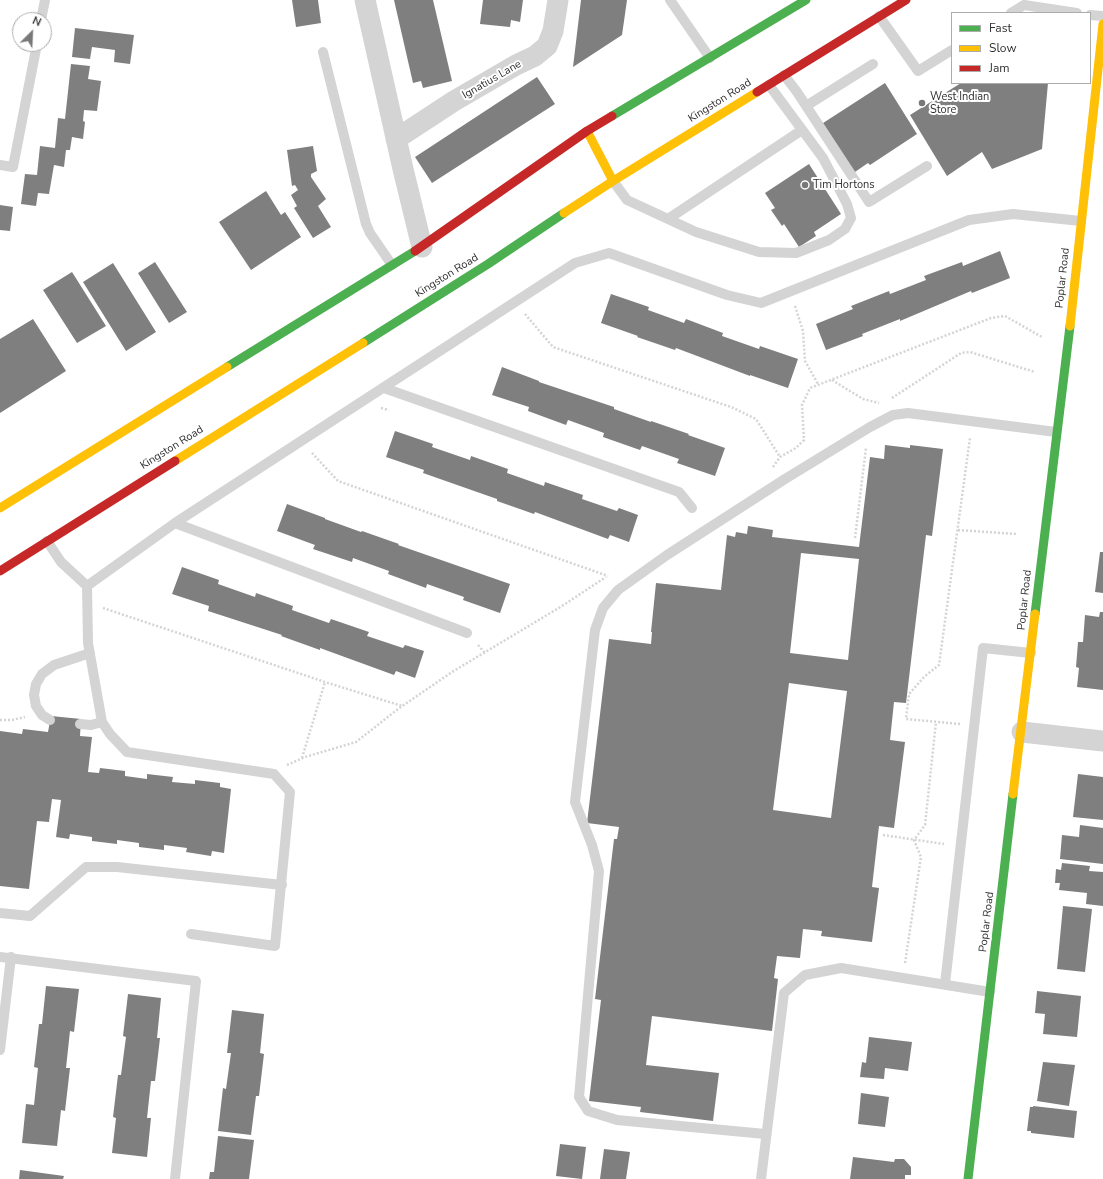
<!DOCTYPE html>
<html>
<head>
<meta charset="utf-8">
<style>
	body { margin:0 }
	#map { position:relative; width:1103px; height:1179px; overflow:hidden; background:#fff; font-family:"Nunito Sans",sans-serif }
	canvas { display:block }
	.legend { position:absolute; left:951px; top:12px; width:140px; height:72px; box-sizing:border-box; background:#fff; border:1px solid #acacac; margin:0; padding:5px 7px; list-style:none; font-size:12px; color:#303030 }
	.legend li { display:flex; align-items:center; gap:8px; height:20px }
	.legend b { width:20px; border:1px solid #acacac }
	.north { position:absolute; left:12px; top:12px; width:40px; height:40px; box-sizing:border-box; background:#fff; border:1px solid #acacac; border-radius:50%; rotate:24deg; font-size:11px; font-weight:700; line-height:16px; text-align:center; color:#303030 }
	.north::after { content:''; display:block; margin:auto; width:14px; height:18px; background:#787878; clip-path:polygon(50% 0,100% 100%,50% 72%,0 100%) }
</style>
</head>
<body>
<div id="map">
<canvas width="1103" height="1179"></canvas>
<ul class="legend">
<li><b style="height:5px;background:#4caf50"></b>Fast</li>
<li><b style="height:5px;background:#ffc107"></b>Slow</li>
<li><b style="height:5px;background:#c62828"></b>Jam</li>
</ul>
<div class="north">N</div>
</div>
<script>
const c = document.querySelector('canvas').getContext('2d');
c.lineJoin = 'round';
function paint(path, color) {
  c.fillStyle = color;
  c.fill(path, 'evenodd');
}
function toPath(rows) {
  const path = new Path2D();
  for (const r of rows) {
    path.moveTo(r[0], r[1]);
    for (let i = 2; i < r.length; i += 2) path.lineTo(r[i], r[i + 1]);
  }
  return path;
}
function strokePath(path, color, width, dash) {
  c.strokeStyle = color;
  c.lineWidth = width;
  c.lineCap = dash ? 'butt' : 'round';
  c.setLineDash(dash || []);
  c.stroke(path);
}
function label(font, color, halo, rows, align = 'center') {
  c.font = font + ' "Nunito Sans",sans-serif';
  c.lineWidth = 4;
  c.setLineDash([]);
  c.textBaseline = 'middle';
  c.strokeStyle = halo;
  c.fillStyle = color;
  for (const [text, x, y, turn = 0] of rows) {
    c.save();
    c.translate(x, y);
    c.rotate((+turn || 0) * Math.PI / 180);
    c.textAlign = isNaN(turn) ? turn : align;
    if (halo) c.strokeText(text, 0, 0);
    c.fillText(text, 0, 0);
    c.restore();
  }
}
const building = toPath([
	[292,0,318,0,321,23,296,27],
	[394,0,433,0,452,81,423,88,421,81,413,83],
	[483,0,523,0,520,22,511,20,510,27,480,24],
	[581,0,627,0,622,35,573,67],
	[75,28,134,35,130,64,114,62,115,50,92,47,90,59,72,57],
	[71,64,90,66,88,79,101,81,97,111,84,110,83,121,85,122,83,139,72,137,70,150,66,150,64,167,54,165,49,194,38,193,36,206,21,204,25,174,37,175,40,146,55,148,58,118,65,119],
	[537,77,555,104,432,183,415,157],
	[885,83,917,134,870,165,868,163,852,174,820,125],
	[961,83,1048,83,1042,149,992,169,982,152,947,176,910,115],
	[313,146,317,171,311,174,311,177,326,199,318,206,331,227,313,238,294,208,297,206,291,195,298,190,295,185,292,186,287,150],
	[809,164,841,214,814,232,816,236,799,247,784,224,782,226,771,210,775,208,765,193],
	[266,191,281,215,285,212,301,237,251,270,219,222],
	[0,205,13,207,10,231,0,230],
	[1000,251,1010,278,972,293,971,291,900,321,900,319,862,334,863,336,826,350,816,324,853,309,851,306,889,291,890,294,926,280,924,276,962,262,963,266],
	[155,262,187,312,169,323,138,273],
	[113,263,156,332,126,351,83,282],
	[72,272,106,326,77,343,43,290],
	[611,294,649,307,648,310,684,323,686,319,723,333,722,336,759,349,760,346,798,359,788,388,750,375,750,376,676,348,675,350,637,337,638,336,601,323],
	[33,319,66,371,0,413,0,339],
	[502,367,539,381,539,382,614,407,614,409,651,422,651,421,689,434,688,435,725,448,715,476,677,463,679,459,642,446,640,450,603,437,604,433,568,420,566,425,528,411,529,407,492,395],
	[395,431,433,444,432,447,470,460,471,456,508,469,507,473,544,486,545,482,583,495,582,499,617,511,619,508,638,515,629,542,610,535,608,539,535,512,534,514,497,501,497,499,423,473,424,470,386,457],
	[885,445,910,448,910,445,943,449,932,536,926,535,906,703,894,702,890,740,905,742,894,828,879,826,872,887,879,888,872,942,821,936,822,931,803,929,800,958,777,956,774,978,778,979,772,1031,652,1016,646,1065,719,1073,713,1121,640,1112,641,1107,589,1101,601,1000,595,999,614,839,617,839,619,827,587,823,609,639,651,644,652,632,651,632,656,583,721,590,727,535,735,537,736,532,747,534,748,526,773,530,772,537,859,547,870,457,884,459],
	[801,553,859,559,848,660,790,653],
	[789,683,847,691,831,818,773,810],
	[287,504,325,518,325,519,361,532,362,531,399,544,398,545,510,584,500,613,463,600,464,597,427,584,426,588,388,574,389,571,353,558,352,562,313,549,315,545,277,531],
	[1100,552,1103,552,1103,593,1095,592],
	[182,567,219,580,218,584,255,597,256,593,293,606,292,610,329,623,331,619,369,632,367,636,403,648,405,645,424,651,415,678,396,671,394,675,320,648,320,650,281,636,282,635,208,611,209,606,172,594],
	[1100,612,1103,612,1103,690,1077,687,1079,668,1076,667,1078,642,1083,642,1085,615,1099,617],
	[51,716,81,719,80,736,92,737,88,772,99,773,100,768,125,771,125,776,147,779,147,774,173,777,172,782,195,784,195,780,220,783,220,787,231,789,224,853,212,851,211,856,186,852,187,848,164,845,164,850,139,847,139,843,117,840,117,844,92,841,92,837,70,834,69,839,56,837,61,800,52,799,49,822,37,821,29,889,0,886,0,731,22,734,23,729,48,732],
	[1078,774,1103,777,1103,820,1073,817],
	[1080,825,1103,828,1103,864,1060,859,1062,835,1079,837],
	[1062,863,1090,866,1089,871,1103,872,1103,906,1086,904,1087,893,1059,890,1060,883,1055,883,1056,869,1061,870],
	[1063,906,1092,909,1085,972,1057,969],
	[46,986,79,989,74,1032,70,1031,66,1068,70,1068,65,1111,61,1110,57,1146,22,1143,26,1104,34,1105,38,1068,34,1067,39,1024,42,1024],
	[1037,991,1081,996,1077,1037,1043,1034,1045,1014,1035,1013],
	[128,994,161,998,157,1038,160,1038,155,1081,151,1081,147,1118,151,1118,147,1157,112,1153,116,1118,113,1117,118,1075,121,1075,126,1037,123,1036],
	[232,1010,264,1014,260,1053,264,1054,259,1096,256,1096,251,1135,218,1131,223,1088,226,1089,231,1053,227,1053],
	[869,1037,912,1042,908,1071,885,1068,884,1079,860,1077,862,1062,866,1063],
	[1043,1062,1075,1065,1069,1106,1037,1101],
	[861,1093,889,1097,885,1127,858,1124],
	[1033,1106,1077,1111,1074,1138,1031,1133,1031,1131,1027,1131,1030,1107,1033,1107],
	[218,1136,254,1140,249,1179,209,1179,210,1172,214,1172],
	[560,1144,586,1147,582,1179,556,1176],
	[604,1149,630,1152,626,1179,600,1179],
	[853,1157,894,1162,895,1159,904,1159,911,1167,911,1175,905,1175,905,1179,850,1179],
	[20,1170,64,1176,63,1179,19,1179]
]);
const path = toPath([
	[795,306,803,331,805,361,818,384],
	[525,314,553,347,731,407,756,419,780,457],
	[832,380,863,399,879,403],
	[892,398,961,353,970,352,1035,372],
	[381,408,389,410],
	[312,453,338,481,608,576],
	[773,467,780,457,796,448,804,440,802,405,810,388,991,318,1005,316,1042,337],
	[958,530,1016,534],
	[855,538,866,448],
	[103,608,325,682,402,706],
	[478,645,485,653],
	[0,720,12,720,25,717],
	[960,724,906,719,909,694,924,677,939,665,970,438],
	[302,758,325,682],
	[287,765,305,757,356,742,398,709,452,672,562,606,606,577],
	[883,835,944,844],
	[905,963,921,857,914,840,925,825,936,722]
]);
const lane = toPath([
	[670,0,710,58],
	[1011,13,1024,5,1077,13],
	[1090,15,1103,16],
	[879,16,918,71,952,50],
	[41,20,45,0],
	[323,52,366,224,370,233,392,265],
	[784,75,797,92,869,202,927,166],
	[806,106,873,64],
	[0,165,13,167,37,44],
	[613,181,627,200,696,232,759,252,796,253,829,240,845,229,851,218,847,204,823,158,769,85],
	[668,219,802,130],
	[384,388,679,492,692,508],
	[175,523,467,633],
	[47,541,61,562,87,586,175,523,575,263,609,253,727,295,761,303,969,220,1013,214,1081,221],
	[87,586,88,643,102,722,110,734,127,752,274,774,290,792,275,946,191,934],
	[50,720,42,715,36,706,34,695,36,684,42,674,54,665,90,653],
	[80,724,91,725,102,722],
	[0,913,30,916,86,867,117,867,282,885],
	[0,957,196,981,175,1179],
	[945,984,983,648,1031,653],
	[0,1050,11,957],
	[765,1134,617,1120,588,1111,579,1097,599,871,592,845,575,802,595,630,603,608,618,590,667,555,785,479,870,427,893,415,908,413,1056,432],
	[761,1179,784,993,805,975,841,968,990,992]
]);
const street = toPath([
	[365,0,403,169,422,247],
	[396,139,454,101,516,65,535,56,547,46,553,31,558,0],
	[1022,732,1103,741]
]);
const fast = toPath([
	[612,116,806,0],
	[363,343,488,264,564,213],
	[227,367,415,251],
	[1035,614,1070,326],
	[968,1179,1013,794]
]);
const slow = toPath([
	[587,131,613,181],
	[564,213,613,181,757,92],
	[1070,326,1103,24],
	[175,461,363,343],
	[0,508,227,367],
	[1013,794,1035,614]
]);
const jam = toPath([
	[757,92,906,0],
	[415,251,587,131,612,116],
	[0,571,175,461]
]);
const markers = [
	[922,103,4,"#787878"],
	[805,185,4,"#787878"]
];
const streetNames = [
	["Ignatius Lane",492,80,-30],
	["Kingston Road",720,101,-32],
	["Kingston Road",447,276,-32],
	["Poplar Road",1063,278,-84],
	["Kingston Road",172,448,-32],
	["Poplar Road",1025,600,-84],
	["Poplar Road",987,922,-83]
];
const poiNames = [
	["West Indian",930,97],
	["Store",930,110],
	["Tim Hortons",813,185]
];
paint(building, '#7f7f7f');
strokePath(path, '#d4d4d4', 2.5, [2, 2]);
strokePath(lane, '#d4d4d4', 10);
strokePath(street, '#d4d4d4', 21);
strokePath(fast, '#4caf50', 9);
strokePath(slow, '#ffc107', 9);
strokePath(jam, '#c62828', 9);
for (const [x, y, r, color] of markers) {
  const dot = new Path2D();
  dot.arc(x, y, r, 0, 2 * Math.PI);
  c.fillStyle = color;
  c.fill(dot);
  strokePath(dot, '#fff', 1.5);
}
label('11px', '#303030', '#fff', streetNames);
label('11px', '#303030', '#fff', poiNames, 'left');
</script>
</body>
</html>
